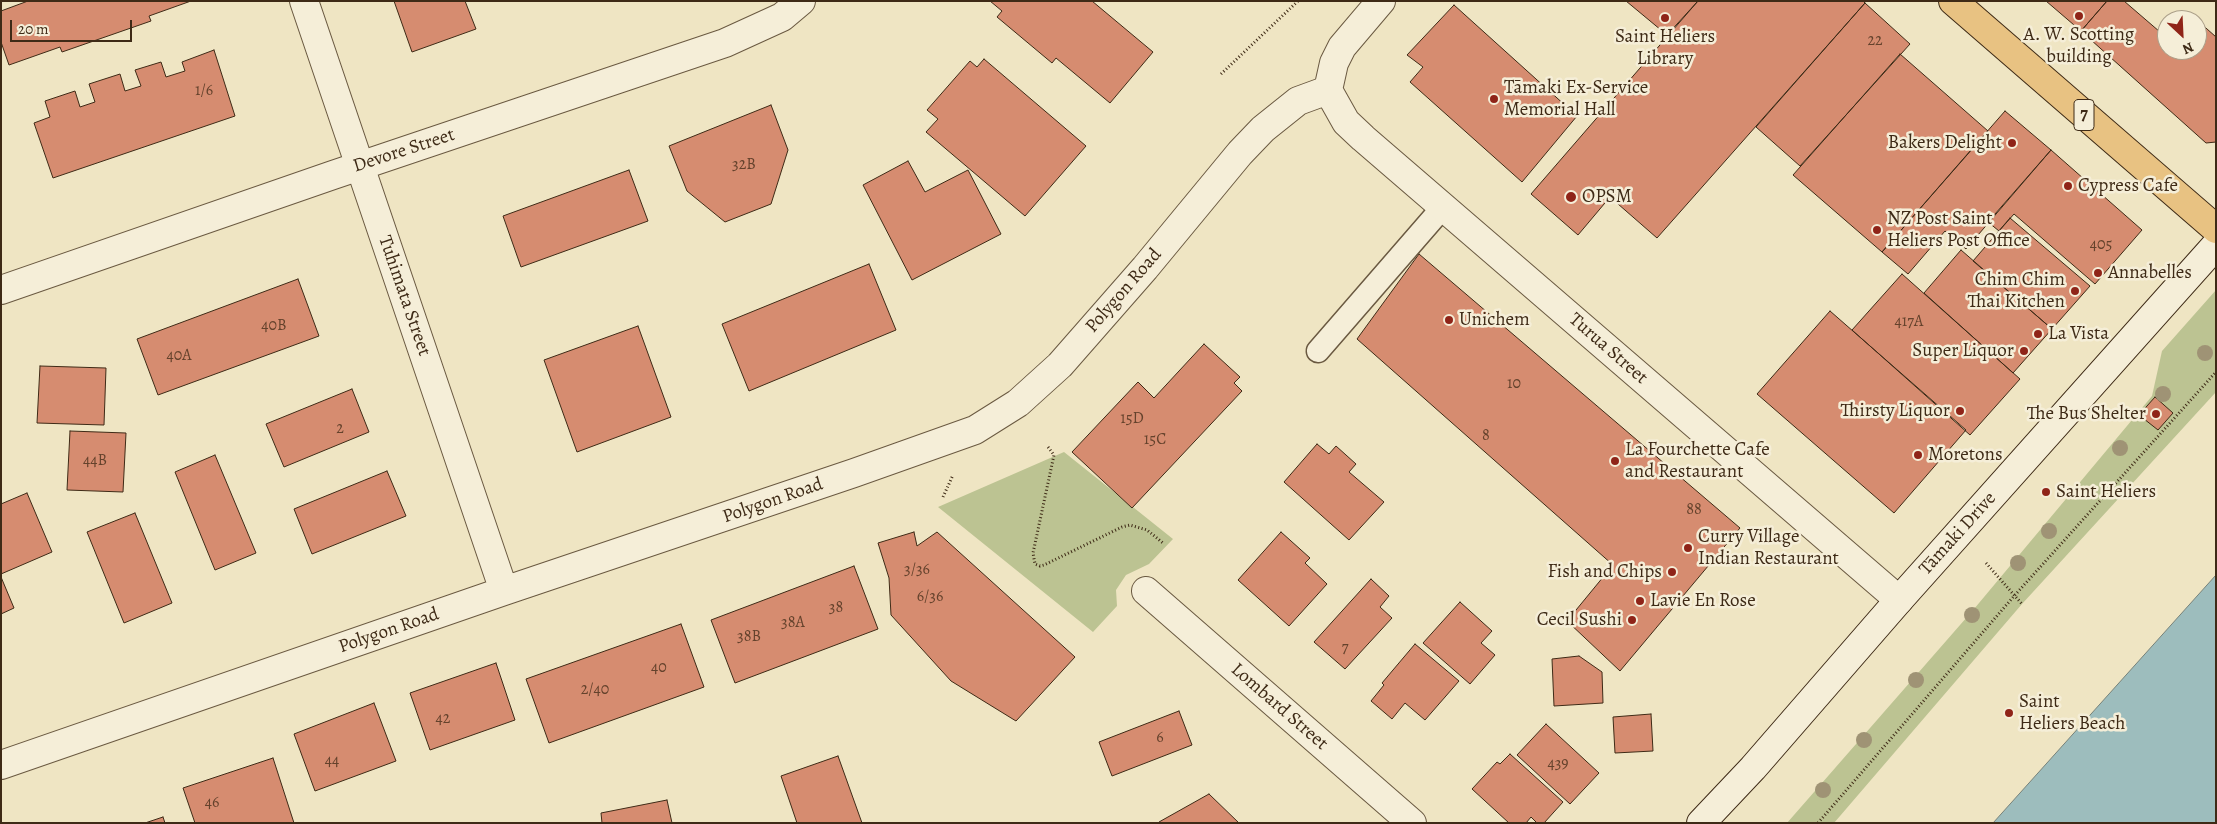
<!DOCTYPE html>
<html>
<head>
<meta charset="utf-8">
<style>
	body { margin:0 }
	#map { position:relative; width:2217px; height:824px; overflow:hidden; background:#efe5c3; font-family:Alegreya,serif }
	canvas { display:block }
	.frame { position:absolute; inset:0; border:2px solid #3e2a16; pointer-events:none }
	.north { position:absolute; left:2157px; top:10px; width:50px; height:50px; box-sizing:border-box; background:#f5eed8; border:1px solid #aca08a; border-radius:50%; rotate:155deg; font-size:14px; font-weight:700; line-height:20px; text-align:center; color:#3e2a16 }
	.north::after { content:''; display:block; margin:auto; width:18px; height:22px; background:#8f2418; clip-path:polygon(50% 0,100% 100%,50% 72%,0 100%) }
	.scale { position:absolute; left:10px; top:20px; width:122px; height:22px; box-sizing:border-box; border:2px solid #3e2a16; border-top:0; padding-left:6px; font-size:15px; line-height:18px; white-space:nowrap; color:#3e2a16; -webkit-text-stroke:4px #f5eed8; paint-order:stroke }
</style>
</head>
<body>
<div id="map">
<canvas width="2217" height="824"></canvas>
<div class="frame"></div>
<div class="north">N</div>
<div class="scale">20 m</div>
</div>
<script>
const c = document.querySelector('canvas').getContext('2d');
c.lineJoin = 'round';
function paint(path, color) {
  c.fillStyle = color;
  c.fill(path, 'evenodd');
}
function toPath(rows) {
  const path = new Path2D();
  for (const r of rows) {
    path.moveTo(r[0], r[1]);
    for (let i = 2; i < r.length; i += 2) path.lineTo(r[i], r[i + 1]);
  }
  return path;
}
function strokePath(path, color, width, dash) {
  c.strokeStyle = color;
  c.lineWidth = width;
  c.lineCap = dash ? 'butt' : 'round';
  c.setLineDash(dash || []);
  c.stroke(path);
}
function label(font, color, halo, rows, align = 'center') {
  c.font = font + ' Alegreya,serif';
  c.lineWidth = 5;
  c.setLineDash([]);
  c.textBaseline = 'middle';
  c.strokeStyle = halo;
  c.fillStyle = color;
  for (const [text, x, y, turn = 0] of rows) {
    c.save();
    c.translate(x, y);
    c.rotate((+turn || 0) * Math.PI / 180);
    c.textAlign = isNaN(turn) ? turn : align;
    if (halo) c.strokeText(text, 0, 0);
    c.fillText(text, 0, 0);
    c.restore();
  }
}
const green = toPath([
	[2216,290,2216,392,2022,604,1834,823,1787,823,1974,609,2152,396,2162,351],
	[1064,452,1173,539,1149,564,1126,575,1116,590,1117,606,1093,632,938,507]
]);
const water = toPath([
	[2216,575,2216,823,1993,823,2216,575]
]);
const building = toPath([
	[28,1,191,1,149,16,151,21,62,52,60,47,9,65,1,42,1,11,28,1],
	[394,1,465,1,476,29,412,52,394,1],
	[990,1,1092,1,1153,52,1110,103,1056,58,1052,63,997,17,1002,11,990,1],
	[1626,1,1698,1,1667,35,1626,1],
	[1698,1,1863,1,1865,3,1657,238,1610,197,1578,235,1531,194,1698,1],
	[2046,1,2107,1,2081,31,2046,1],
	[2107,1,2124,1,2167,38,2167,50,2197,50,2197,20,2216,37,2216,142,2206,143,2081,31,2107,1],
	[1865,3,1910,44,1800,166,1756,127,1865,3],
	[1454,5,1577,116,1522,182,1410,82,1423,67,1407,55,1454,5],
	[214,50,235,116,53,178,34,123,50,117,45,101,75,91,80,107,95,102,89,84,120,74,125,91,141,86,135,70,161,62,166,77,185,71,182,62,214,50],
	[1900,54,1988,131,1882,252,1793,175,1900,54],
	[984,59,1086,146,1025,216,926,132,938,119,927,110,970,61,977,67,984,59],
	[771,105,788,150,771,204,725,222,687,191,669,146,771,105],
	[2005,111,2051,150,1966,249,1945,231,1908,274,1882,252,2005,111],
	[2051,150,2142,230,2095,284,2014,214,1999,231,1988,222,2051,150],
	[908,161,925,192,968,170,1001,234,912,280,863,185,908,161],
	[629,170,648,221,521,267,503,216,629,170],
	[2010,218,2090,286,2052,329,1973,261,2010,218],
	[1961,250,2052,329,2013,373,1924,293,1961,250],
	[1419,254,1740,528,1620,671,1567,621,1613,565,1357,339,1419,254],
	[869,264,896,330,749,391,722,324,869,264],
	[1902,274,2020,379,1970,435,1852,330,1902,274],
	[298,279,319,336,158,395,137,339,298,279],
	[1830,311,1966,430,1894,513,1757,394,1830,311],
	[638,326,671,417,577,452,544,360,638,326],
	[1204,344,1240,377,1234,383,1242,391,1132,508,1072,452,1138,382,1154,398,1204,344],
	[40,366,106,368,104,425,37,423,40,366],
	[352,389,369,432,284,467,266,424,352,389],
	[2155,397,2173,413,2158,430,2139,415,2155,397],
	[70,431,126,433,123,492,67,490,70,431],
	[1317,444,1329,454,1336,446,1356,464,1349,472,1384,502,1349,540,1284,482,1317,444],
	[215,455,256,553,215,570,175,472,215,455],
	[387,471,406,516,312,554,294,509,387,471],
	[27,493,52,552,1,574,1,504,27,493],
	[135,513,172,603,124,623,87,532,135,513],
	[914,532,917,546,937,532,1075,657,1016,721,951,681,891,615,889,578,878,543,914,532],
	[1281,532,1310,558,1305,563,1327,584,1289,626,1238,580,1281,532],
	[854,566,878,629,735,683,711,620,854,566],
	[1,577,14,608,1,614,1,577],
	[1371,579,1389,596,1380,607,1392,618,1345,669,1314,642,1371,579],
	[1460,602,1492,631,1481,643,1495,655,1470,684,1423,643,1460,602],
	[681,624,704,687,549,743,526,679,681,624],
	[1415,644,1459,681,1425,720,1405,703,1392,719,1371,701,1384,685,1382,683,1415,644],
	[1579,656,1602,672,1603,703,1554,706,1552,659,1579,656],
	[496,663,515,720,430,750,410,693,496,663],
	[374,703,396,761,315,791,294,734,374,703],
	[1179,711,1192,745,1112,776,1099,742,1179,711],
	[1651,714,1653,751,1615,753,1613,717,1651,714],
	[1546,724,1599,773,1570,804,1517,755,1546,724],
	[1510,754,1563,802,1544,823,1537,823,1531,817,1526,823,1509,823,1472,789,1497,762,1500,764,1510,754],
	[838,756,862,823,797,823,781,776,838,756],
	[273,758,294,823,195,823,183,788,273,758],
	[1209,794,1239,823,1159,823,1159,822,1209,794],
	[667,800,672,823,602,823,601,813,667,800],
	[163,817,165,823,145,823,163,817]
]);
const path = toPath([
	[1221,74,1298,1],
	[1048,447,1054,455,1033,553,1035,564,1040,566,1044,565,1122,527,1130,525,1147,530,1163,543],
	[943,497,953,475],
	[1986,563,2022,604],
	[1818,823,2015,595,2216,372]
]);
const service = toPath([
	[1318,351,1443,207]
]);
const minor = toPath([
	[304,1,504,591],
	[1328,90,1346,122,1363,138,1899,600],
	[1328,90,1334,63,1342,47,1381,1],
	[1,290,333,175,725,43,782,17,801,1],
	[1146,591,1412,823],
	[1,765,504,591,854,473,975,430,1018,403,1060,365,1145,268,1240,153,1263,129,1298,101,1328,90]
]);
const secondary = toPath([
	[1701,823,1753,768,1899,600,2216,245]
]);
const primary = toPath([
	[1953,1,2216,229]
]);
const trees = [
	[2205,353],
	[2163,394],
	[2120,448],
	[2049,531],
	[2018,563],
	[1972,615],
	[1916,680],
	[1864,740],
	[1823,790]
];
const markers = [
	[2079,16,5,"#8f2418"],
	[1665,18,5,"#8f2418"],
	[1494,99,5,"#8f2418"],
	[2012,143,5,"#8f2418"],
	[2068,186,5,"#8f2418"],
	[1571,197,6,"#8f2418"],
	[1877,230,5,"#8f2418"],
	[2098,273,5,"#8f2418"],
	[2075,291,5,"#8f2418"],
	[1449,320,5,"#8f2418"],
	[2038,334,5,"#8f2418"],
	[2024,351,5,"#8f2418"],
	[1960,411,5,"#8f2418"],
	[2156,414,5,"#8f2418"],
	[1918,455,5,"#8f2418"],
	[1615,461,5,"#8f2418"],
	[2046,492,5,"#8f2418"],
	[1688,548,5,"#8f2418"],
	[1672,572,5,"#8f2418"],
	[1640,601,5,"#8f2418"],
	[1632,620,5,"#8f2418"],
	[2009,713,5,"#8f2418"]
];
const numberNames = [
	["22",1875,41],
	["1/6",204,91],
	["32B",744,165],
	["405",2101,245],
	["417A",1909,322],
	["40B",274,326],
	["40A",179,356],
	["10",1514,384],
	["15D",1132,419],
	["2",340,429],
	["8",1486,436],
	["15C",1155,440],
	["44B",95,461],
	["88",1694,510],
	["3/36",917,570],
	["6/36",930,597],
	["38",836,608],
	["38A",793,623],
	["38B",749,637],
	["7",1345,648],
	["40",659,668],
	["2/40",595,690],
	["42",443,719],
	["6",1160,738],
	["44",332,761],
	["439",1558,764],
	["46",212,803]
];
const shields = [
	[2084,115,20]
];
const shieldNames = [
	["7",2084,115]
];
const poiNames = [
	["A. W. Scotting",2079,35,"center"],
	["building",2079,57,"center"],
	["Saint Heliers",1665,37,"center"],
	["Library",1665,59,"center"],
	["Tāmaki Ex-Service",1504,88],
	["Memorial Hall",1504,110],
	["Bakers Delight",2002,143,"right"],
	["Cypress Cafe",2078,186],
	["OPSM",1582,197],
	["NZ Post Saint",1887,219],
	["Heliers Post Office",1887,241],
	["Annabelles",2108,273],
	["Chim Chim",2065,280,"right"],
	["Thai Kitchen",2065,302,"right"],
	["Unichem",1459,320],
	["La Vista",2048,334],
	["Super Liquor",2014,351,"right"],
	["Thirsty Liquor",1950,411,"right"],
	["The Bus Shelter",2146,414,"right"],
	["La Fourchette Cafe",1625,450],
	["and Restaurant",1625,472],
	["Moretons",1928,455],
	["Saint Heliers",2056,492],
	["Curry Village",1698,537],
	["Indian Restaurant",1698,559],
	["Fish and Chips",1662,572,"right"],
	["Lavie En Rose",1650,601],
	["Cecil Sushi",1622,620,"right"],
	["Saint",2019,702],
	["Heliers Beach",2019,724]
];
const streetNames = [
	["Devore Street",404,151,-18],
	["Polygon Road",1124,291,-49],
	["Tuhimata Street",404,296,71],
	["Turua Street",1608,349,41],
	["Polygon Road",773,501,-19],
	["Tāmaki Drive",1958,534,-48],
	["Polygon Road",389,631,-19],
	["Lombard Street",1279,707,41]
];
paint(green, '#bcc392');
paint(water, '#9dbdbd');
strokePath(water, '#77827a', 1);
paint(building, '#d68c70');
strokePath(building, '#3e2a16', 1);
strokePath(service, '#6a5941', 25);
strokePath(minor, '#6a5941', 30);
strokePath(secondary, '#3e2a16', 30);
strokePath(primary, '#3e2a16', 30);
strokePath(path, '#3e2a16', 3, [1, 2.5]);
strokePath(service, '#f5eed8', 22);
strokePath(minor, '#f5eed8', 28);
strokePath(secondary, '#f5eed8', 28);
strokePath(primary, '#e8c282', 28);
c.fillStyle = '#9f9375';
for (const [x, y] of trees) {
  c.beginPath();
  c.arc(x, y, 8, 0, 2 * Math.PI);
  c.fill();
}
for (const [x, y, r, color] of markers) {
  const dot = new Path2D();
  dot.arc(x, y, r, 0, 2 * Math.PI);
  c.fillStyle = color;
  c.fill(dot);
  strokePath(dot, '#f5eed8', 2);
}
label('16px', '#64422c', null, numberNames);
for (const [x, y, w] of shields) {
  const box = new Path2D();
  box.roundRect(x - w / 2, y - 15.5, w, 31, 4);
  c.fillStyle = '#f5eed8';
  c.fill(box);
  strokePath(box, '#3e2a16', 1);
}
label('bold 18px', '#3e2a16', null, shieldNames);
label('19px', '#3e2a16', '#f5eed8', poiNames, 'left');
label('19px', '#3e2a16', '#f5eed8', streetNames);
</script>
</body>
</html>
